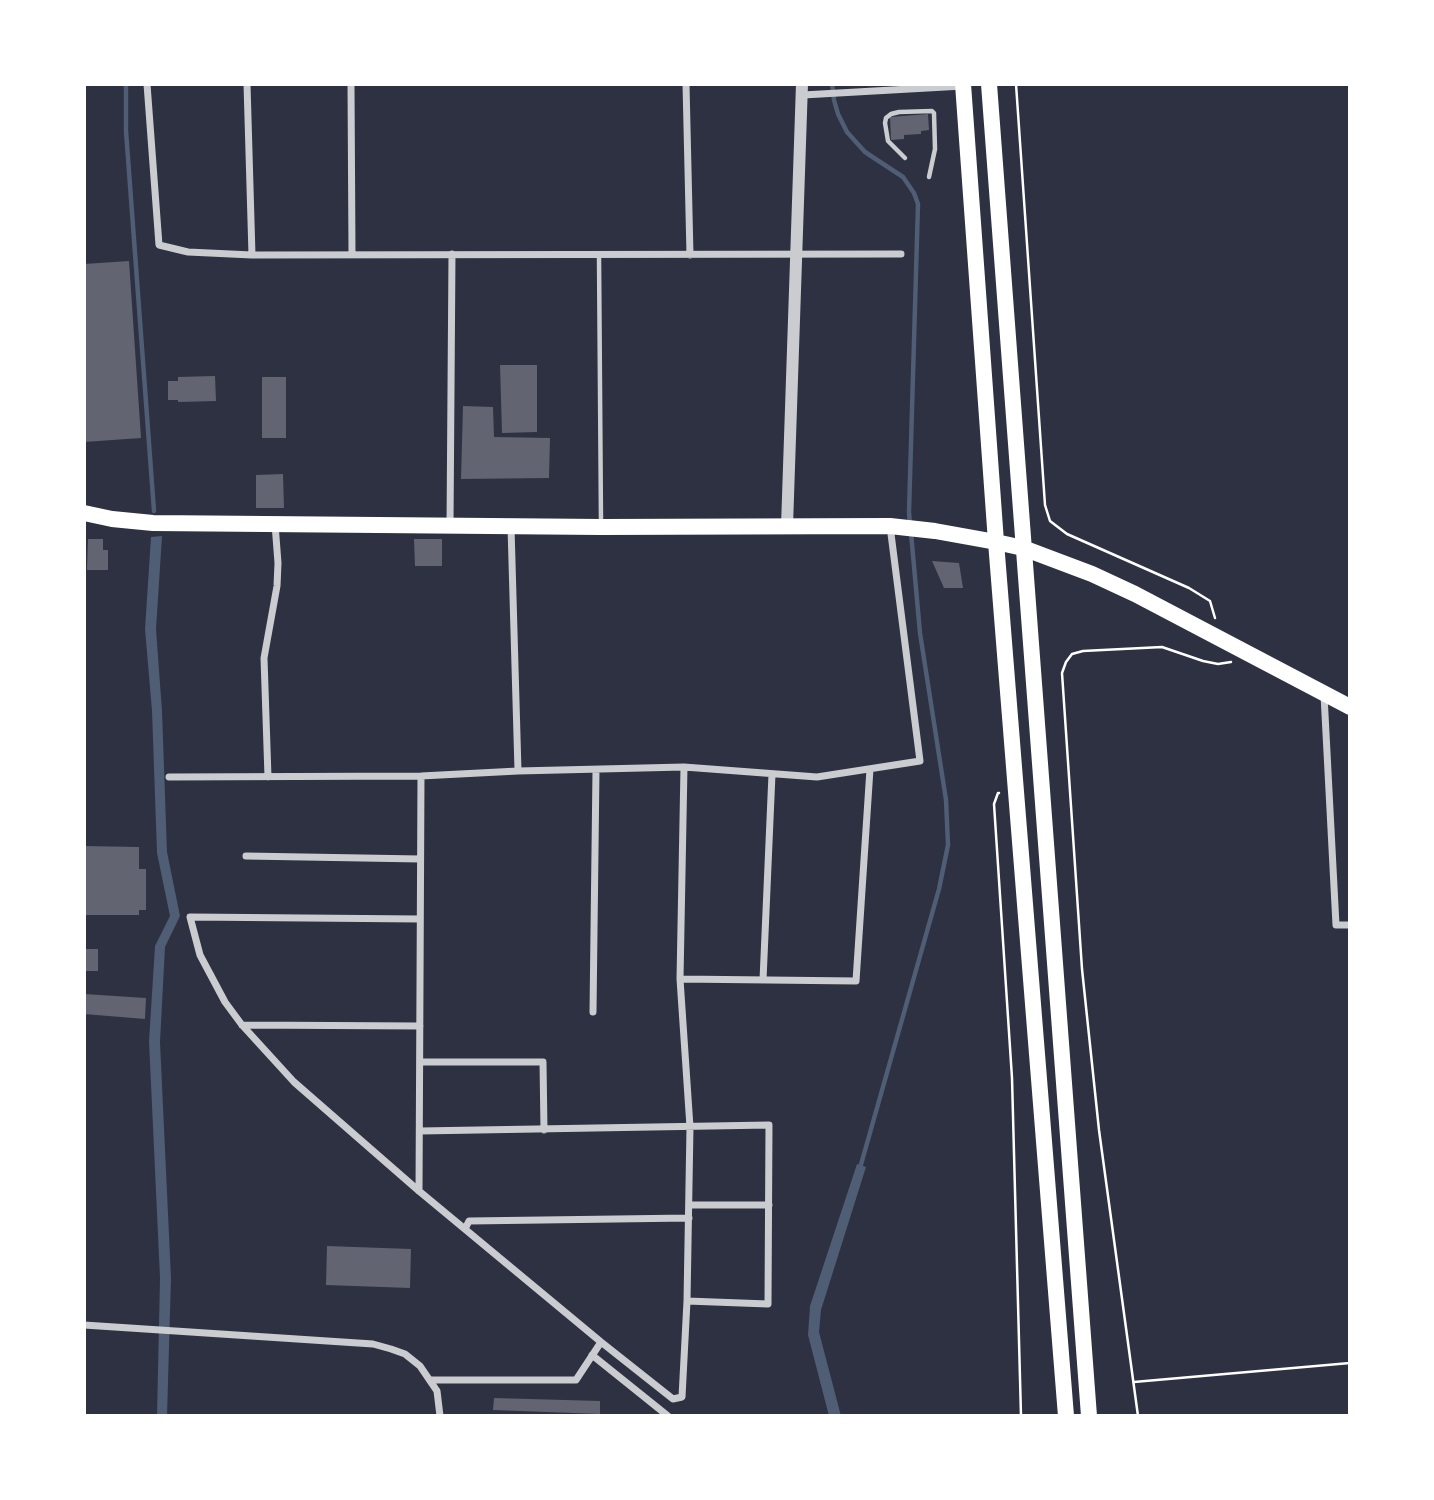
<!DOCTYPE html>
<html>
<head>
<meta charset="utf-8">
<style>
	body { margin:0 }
	#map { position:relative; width:1434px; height:1500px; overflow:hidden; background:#2d3142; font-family:"Fira Sans",sans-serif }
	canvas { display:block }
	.frame { position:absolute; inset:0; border:86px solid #fff; pointer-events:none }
</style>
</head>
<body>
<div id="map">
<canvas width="1434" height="1500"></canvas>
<div class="frame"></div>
</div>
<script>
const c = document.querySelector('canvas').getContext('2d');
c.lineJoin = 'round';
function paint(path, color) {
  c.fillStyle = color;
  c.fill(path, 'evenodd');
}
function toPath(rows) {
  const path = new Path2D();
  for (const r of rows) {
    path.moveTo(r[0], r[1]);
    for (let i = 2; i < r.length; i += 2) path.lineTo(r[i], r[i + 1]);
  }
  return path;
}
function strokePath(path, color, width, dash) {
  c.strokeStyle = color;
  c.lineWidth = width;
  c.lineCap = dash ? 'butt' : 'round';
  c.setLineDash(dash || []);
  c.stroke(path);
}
const water = toPath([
	[162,536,156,629,162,711,167,852,180,916,165,947,160,1042,171,1278,167,1416,157,1416,160,1278,149,1041,155,946,170,916,157,853,152,711,145,629,151,537],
	[857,1164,866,1167,821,1310,819,1332,841,1416,829,1416,808,1335,810,1306]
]);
const stream = toPath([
	[126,84,126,131,154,511],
	[832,84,834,100,838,114,847,132,865,152,903,177,914,193,918,204,909,512,910,525],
	[860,1168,939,889,948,845,946,800,920,633,911,533]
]);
const building = toPath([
	[928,114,929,130,921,131,921,134,904,135,904,139,891,140,890,117],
	[129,261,141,438,84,442,84,264],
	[500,365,537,365,537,432,502,433],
	[215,376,216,401,178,402,178,400,168,400,168,381,178,381,178,377],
	[262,377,286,377,286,438,262,438],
	[463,406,493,407,494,437,550,438,549,478,461,479],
	[283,474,284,508,256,508,256,475],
	[88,539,103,539,103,550,108,550,108,570,87,570],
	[414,539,442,539,442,566,415,566],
	[932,561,959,563,963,588,944,588],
	[84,846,139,847,139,869,146,869,146,910,139,910,139,915,84,915],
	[84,949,98,949,98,971,84,971],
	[84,994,146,998,145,1019,84,1014],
	[327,1246,411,1249,410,1288,326,1285],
	[494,1398,600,1401,600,1414,493,1410]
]);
const path = toPath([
	[1016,84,1045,505,1050,521,1067,534,1189,588,1210,601,1215,618],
	[999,793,998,793,994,804,1012,1078,1021,1416],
	[1134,1382,1350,1363],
	[1138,1416,1099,1130,1082,969,1062,673,1066,662,1072,654,1083,651,1162,647,1203,661,1218,664,1231,662]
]);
const service = toPath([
	[905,158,888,141,885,123,886,118,891,114,899,112,932,111,934,113,935,149,929,177],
	[599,255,601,523]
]);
const minor = toPath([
	[147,84,159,245,188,252,252,255,901,254],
	[247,84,252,255],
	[351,84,352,254],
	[686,84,690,255],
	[803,95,963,86],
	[450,525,452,254],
	[511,527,518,771],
	[1324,695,1336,925,1350,925],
	[169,777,421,776,518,771,684,767,817,777,920,761,890,526],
	[268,777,264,658,277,586,278,563,275,524],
	[246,856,420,859],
	[420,919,190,917,200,955,225,1002,242,1025,294,1082,419,1191,601,1342,673,1399,682,1397,687,1301,690,1127,680,979,684,767],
	[680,979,856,981,870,769],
	[763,980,772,774],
	[593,1012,596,770],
	[242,1025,420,1026],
	[420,1062,543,1062,544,1130],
	[420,1131,769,1125,768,1304,687,1301],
	[419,1191,421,776],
	[689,1205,769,1205],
	[465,1229,469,1221,689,1218],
	[84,1325,373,1344,391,1349,405,1354,420,1366,437,1391,440,1416],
	[592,1355,668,1416],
	[430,1380,576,1380,601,1342]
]);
const tertiary = toPath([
	[787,526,802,84]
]);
const trunk = toPath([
	[963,84,996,542,1066,1416],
	[989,84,1089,1416],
	[84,513,112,519,153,523,601,527,890,526,935,531,996,542,1023,548,1092,574,1135,594,1350,707]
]);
paint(water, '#4f5d75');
strokePath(stream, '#4f5d75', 4.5);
paint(building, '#626471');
strokePath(path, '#fff', 2.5);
strokePath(service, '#caccd0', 4.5);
strokePath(minor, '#caccd0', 7);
strokePath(tertiary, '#caccd0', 12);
strokePath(trunk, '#fff', 16);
</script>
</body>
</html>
